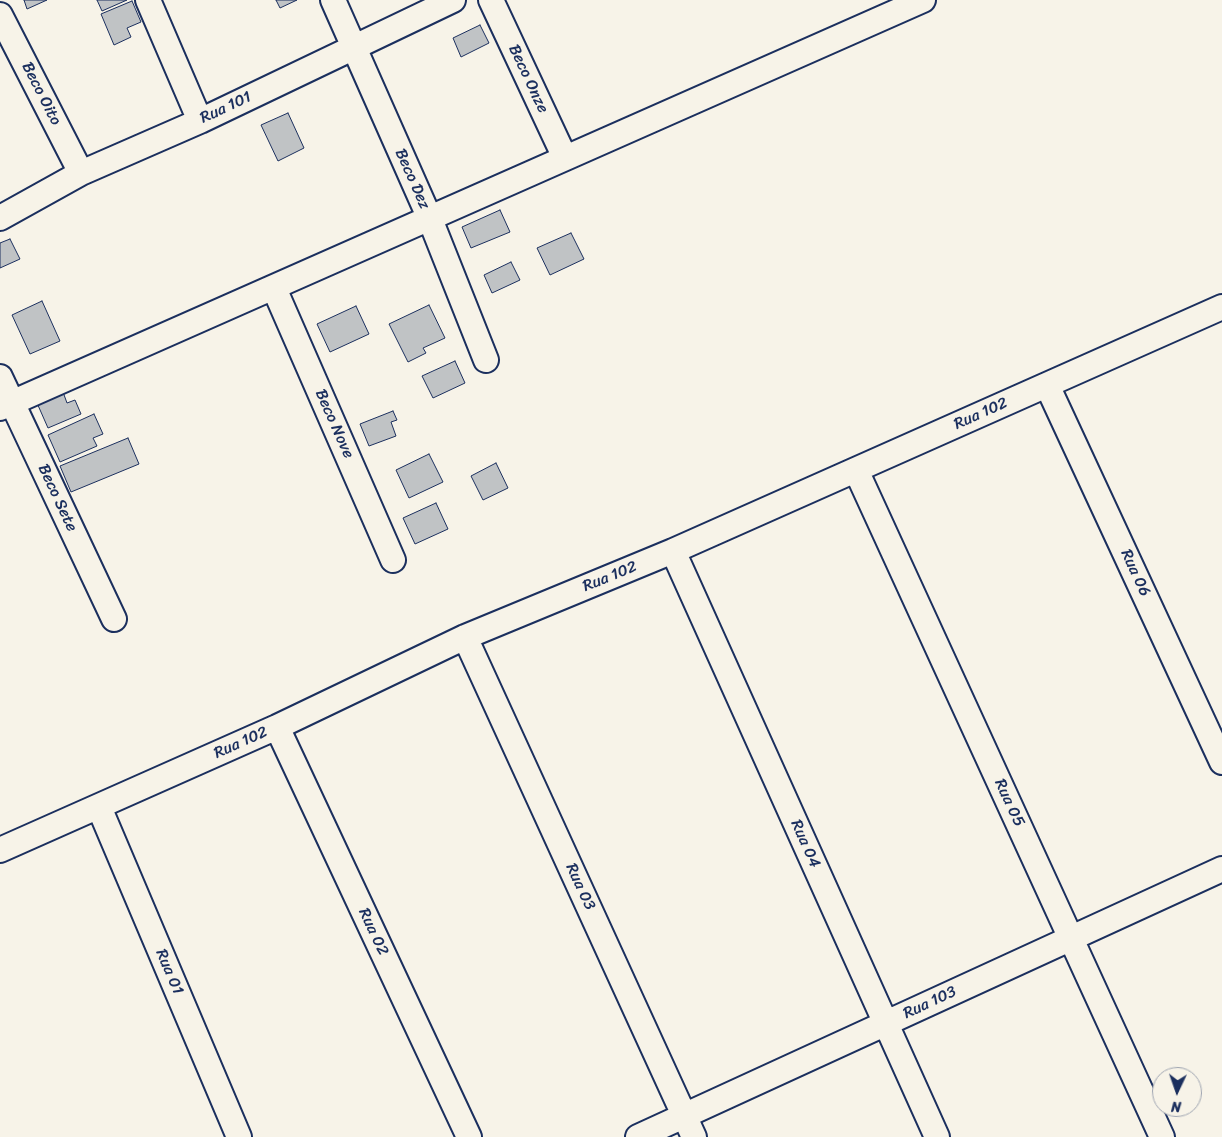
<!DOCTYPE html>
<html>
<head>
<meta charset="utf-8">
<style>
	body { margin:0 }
	#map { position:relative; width:1222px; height:1137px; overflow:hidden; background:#f7f3e8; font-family:Sriracha,sans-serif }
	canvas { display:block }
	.north { position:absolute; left:1152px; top:1067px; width:50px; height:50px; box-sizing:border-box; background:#f7f3e8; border:1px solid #9fa5b1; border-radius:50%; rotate:183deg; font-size:14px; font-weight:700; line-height:20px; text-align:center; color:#1b2f5e }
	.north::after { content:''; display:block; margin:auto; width:18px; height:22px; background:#1b2f5e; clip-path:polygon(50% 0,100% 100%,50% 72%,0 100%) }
</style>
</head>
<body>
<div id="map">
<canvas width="1222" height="1137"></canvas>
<div class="north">N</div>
</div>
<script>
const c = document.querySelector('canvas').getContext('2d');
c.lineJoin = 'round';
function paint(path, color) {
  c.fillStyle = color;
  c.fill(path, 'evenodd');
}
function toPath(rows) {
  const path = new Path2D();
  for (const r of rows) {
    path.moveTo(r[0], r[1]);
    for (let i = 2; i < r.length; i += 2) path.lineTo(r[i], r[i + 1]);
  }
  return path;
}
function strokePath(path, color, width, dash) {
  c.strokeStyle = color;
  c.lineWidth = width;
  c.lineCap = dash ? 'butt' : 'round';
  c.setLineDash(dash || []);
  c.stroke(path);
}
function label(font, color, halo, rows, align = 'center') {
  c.font = font + ' Sriracha,sans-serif';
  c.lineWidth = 4;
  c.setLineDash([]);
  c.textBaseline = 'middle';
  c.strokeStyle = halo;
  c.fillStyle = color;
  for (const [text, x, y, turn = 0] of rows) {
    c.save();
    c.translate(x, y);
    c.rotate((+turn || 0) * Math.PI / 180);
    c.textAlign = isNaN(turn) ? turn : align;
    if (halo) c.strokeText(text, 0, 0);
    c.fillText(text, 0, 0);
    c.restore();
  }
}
const building = toPath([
	[24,0,47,0,27,9,24,0],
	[97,0,127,0,102,11,97,0],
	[276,0,297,0,280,8,276,0],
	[132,1,141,22,127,28,131,37,114,45,101,14,132,1],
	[480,25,489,43,461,57,453,38,480,25],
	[288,113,304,148,278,161,261,125,288,113],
	[500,210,510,232,471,248,462,227,500,210],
	[571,233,584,259,550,275,537,248,571,233],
	[10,239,20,259,0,268,0,243,10,239],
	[511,262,520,280,492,293,484,275,511,262],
	[42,301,60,341,30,354,12,315,42,301],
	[429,305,445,338,423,348,426,353,408,362,389,324,429,305],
	[356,306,369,334,330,352,317,324,356,306],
	[455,361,465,383,433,398,422,376,455,361],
	[63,392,67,403,75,400,81,414,48,428,37,403,63,392],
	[393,411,397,420,391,422,396,436,369,446,360,424,393,411],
	[94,414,103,434,93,438,97,446,60,462,48,435,94,414],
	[128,438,139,464,71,492,60,466,128,438],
	[429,454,443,482,409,498,396,470,429,454],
	[496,463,508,488,483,500,471,476,496,463],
	[436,503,448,529,415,544,403,518,436,503]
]);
const minor = toPath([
	[148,0,200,121],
	[333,0,430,219,486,360],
	[491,0,565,158],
	[0,15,81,173],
	[0,218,81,173,200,121,453,0],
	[274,288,393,560],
	[0,377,114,619],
	[1047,385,1222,762],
	[0,408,923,0],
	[856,470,1162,1137],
	[673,551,937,1137],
	[465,637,694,1137],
	[277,727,469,1137],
	[99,807,239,1137],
	[0,850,277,727,465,637,673,551,1222,307],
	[638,1137,1222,869]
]);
const streetNames = [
	["Beco Onze",528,79,65],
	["Beco Oito",41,94,63],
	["Rua 101",226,108,-25],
	["Beco Dez",412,179,66],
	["Rua 102",981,414,-24],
	["Beco Nove",334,424,66],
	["Beco Sete",57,498,65],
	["Rua 06",1135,573,65],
	["Rua 102",610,577,-22],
	["Rua 102",241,743,-24],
	["Rua 05",1009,803,65],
	["Rua 04",805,844,66],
	["Rua 03",580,887,65],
	["Rua 02",373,932,65],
	["Rua 01",169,972,67],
	["Rua 103",930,1003,-25]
];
paint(building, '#c0c3c5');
strokePath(building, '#1b2f5e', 1);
strokePath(minor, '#1b2f5e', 28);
strokePath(minor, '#f7f3e8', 24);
label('16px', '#1b2f5e', '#f7f3e8', streetNames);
</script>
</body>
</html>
